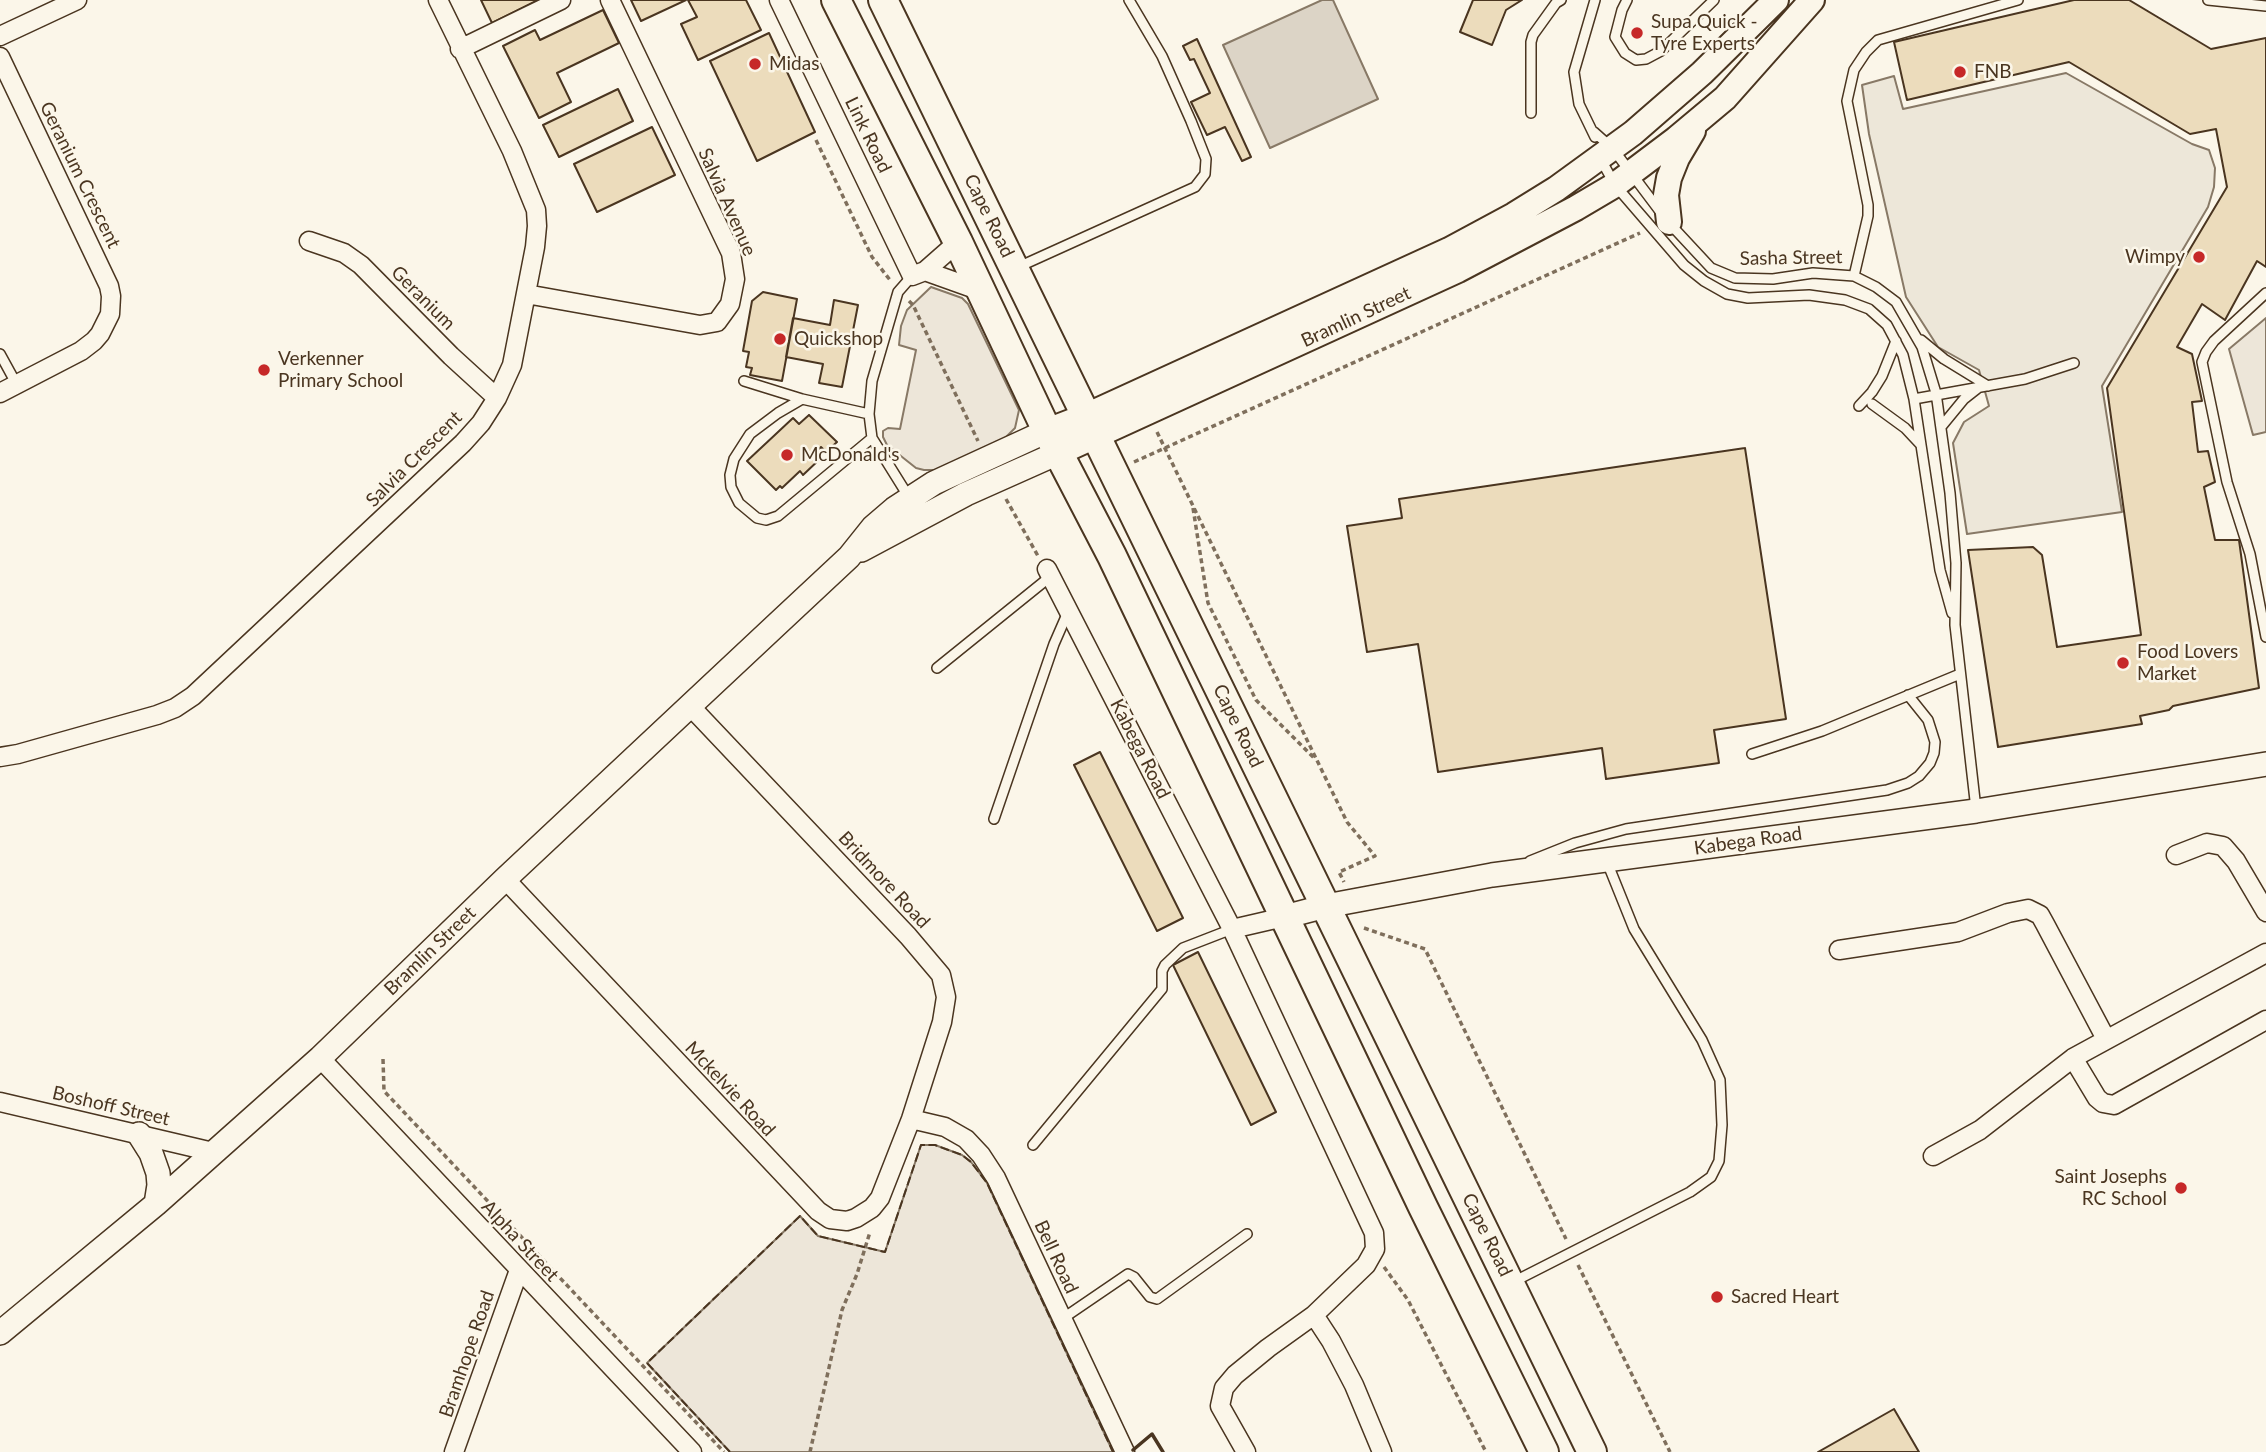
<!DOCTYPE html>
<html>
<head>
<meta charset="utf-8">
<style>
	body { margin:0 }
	canvas { display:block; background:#fbf6e9 }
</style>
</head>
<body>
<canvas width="2266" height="1452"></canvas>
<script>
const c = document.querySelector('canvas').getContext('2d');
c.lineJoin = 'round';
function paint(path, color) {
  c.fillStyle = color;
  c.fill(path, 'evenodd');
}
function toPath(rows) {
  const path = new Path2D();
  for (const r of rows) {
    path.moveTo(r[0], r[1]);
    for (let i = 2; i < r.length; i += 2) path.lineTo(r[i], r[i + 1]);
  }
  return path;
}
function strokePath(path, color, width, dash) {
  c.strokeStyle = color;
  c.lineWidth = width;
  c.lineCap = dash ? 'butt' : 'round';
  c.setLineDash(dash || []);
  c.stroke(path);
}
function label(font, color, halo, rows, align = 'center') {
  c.font = font + ' Lato,sans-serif';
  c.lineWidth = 5;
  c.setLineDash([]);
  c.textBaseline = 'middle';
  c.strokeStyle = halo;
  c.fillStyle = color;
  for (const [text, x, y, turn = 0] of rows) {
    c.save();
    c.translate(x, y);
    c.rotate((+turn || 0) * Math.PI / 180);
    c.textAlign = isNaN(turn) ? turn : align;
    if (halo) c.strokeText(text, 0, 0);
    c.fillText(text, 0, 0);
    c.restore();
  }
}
const green = toPath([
	[931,287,962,298,968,304,1019,410,1015,428,1003,440,935,470,924,470,916,468,887,445,883,437,883,431,888,428,900,429,916,350,899,345,901,326,907,310,931,287],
	[2266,318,2266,432,2253,435,2229,349,2266,318],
	[921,1145,935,1145,962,1155,971,1162,987,1183,1113,1452,730,1452,647,1363,800,1216,818,1236,885,1252,921,1145]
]);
const parking = toPath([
	[2066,73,2192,144,2209,150,2215,168,2214,187,2208,207,2102,386,2122,512,1967,534,1953,443,1964,422,1989,406,1979,370,1938,347,1906,297,1869,134,1862,85,1894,76,1903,109,2066,73]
]);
const water = toPath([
	[1322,0,1333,0,1378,99,1270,148,1223,45,1322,0]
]);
const building = toPath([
	[481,0,538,0,492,23,481,0],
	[631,0,686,0,641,21,631,0],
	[688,0,746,0,761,30,698,60,681,24,697,17,688,0],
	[1473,0,1522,0,1506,10,1492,45,1460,32,1473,0],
	[2074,0,2129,0,2211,49,2266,38,2266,267,2257,261,2225,320,2202,304,2177,347,2192,354,2202,401,2192,402,2198,452,2208,451,2215,482,2204,487,2215,540,2239,540,2259,688,2173,706,2169,710,2140,716,2142,724,1998,747,1968,550,2033,547,2042,555,2057,647,2141,635,2107,388,2227,187,2216,129,2190,134,2069,62,1907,100,1894,42,2074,0],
	[603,10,619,43,557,73,571,102,539,118,503,46,535,30,540,40,603,10],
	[769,33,815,132,757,161,710,61,769,33],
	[1197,39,1251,157,1242,161,1225,127,1207,135,1191,102,1210,93,1194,59,1190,60,1183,46,1197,39],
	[618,89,633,121,559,157,543,125,618,89],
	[652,127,675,175,597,212,574,164,652,127],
	[763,292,797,299,782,381,750,375,752,368,746,367,749,352,743,351,752,301,763,292],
	[834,300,858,305,842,387,819,383,823,364,786,357,793,318,830,325,834,300],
	[809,415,837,442,826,452,821,447,817,451,822,457,803,475,800,471,782,488,780,486,776,490,747,461,793,418,799,424,809,415],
	[1745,448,1786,719,1714,730,1719,763,1606,779,1602,748,1438,772,1418,644,1367,652,1347,526,1402,518,1399,499,1745,448],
	[1100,752,1183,918,1157,931,1074,765,1100,752],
	[1198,952,1276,1112,1251,1125,1173,965,1198,952],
	[1894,1409,1919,1452,1818,1452,1894,1409]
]);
const path = toPath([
	[816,140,872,257,890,280],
	[909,301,913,305,978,441],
	[1157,432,1347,822,1375,856,1339,872,1344,882],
	[1134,462,1640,233],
	[1006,499,1038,556],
	[1193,508,1208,603,1256,700,1314,758],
	[1364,928,1425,949,1566,1239],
	[383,1059,384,1091,724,1452],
	[1578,1265,1670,1452],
	[1384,1267,1408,1300,1486,1452],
	[810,1452,842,1310,857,1274,870,1232]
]);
const service = toPath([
	[1595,0,1574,72,1579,104,1595,137],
	[1627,0,1622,10,1615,37,1625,53,1636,60,1646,59,1661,51,1714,0],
	[2208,0,2266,6],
	[1531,113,1531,42,1533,35,1556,3,1561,0],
	[1594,132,1613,149,1662,214],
	[1600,158,1615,185,1684,265,1704,281,1727,294,1748,298,1809,295,1845,300,1869,309,1887,325,1903,355,1914,399,1940,570,1952,613],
	[1671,225,1711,268,1735,278,1773,279,1813,273,1854,276,1876,287,1896,302,1922,347,1936,393,1950,493,1956,563,1955,625,1976,809],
	[1016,268,1195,187,1205,174,1206,159,1191,121,1162,56,1129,0],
	[1854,276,1868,216,1868,205,1847,101,1854,70,1866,52,1878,40,2018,0],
	[2266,293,2214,341,2206,352,2202,362,2227,482,2250,554,2266,637],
	[1921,340,1944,359,1988,386],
	[0,354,17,385],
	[744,381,802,399,869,414],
	[802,399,778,413,750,434,734,459,730,475,731,487,739,503,757,518,766,520,778,516,872,438],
	[1914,399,2025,379,2074,363],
	[1872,404,1905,428,1920,444],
	[1859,406,1872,392,1882,376,1896,341],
	[1941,427,1964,399,1978,388],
	[910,499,872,438,869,414,872,381,898,292,912,276],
	[937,668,1051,576],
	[1752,754,1822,731,1960,674],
	[994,819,1054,644,1068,612],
	[1530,861,1575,843,1626,829,1887,790,1908,783,1919,776,1930,763,1934,753,1935,742,1928,720,1908,695],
	[1033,1145,1162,989,1162,971,1165,965,1183,948,1232,929],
	[1513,1282,1690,1192,1711,1177,1719,1161,1722,1125,1720,1080,1702,1040,1634,929,1607,862],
	[1062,1319,1128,1274,1134,1277,1150,1297,1157,1299,1247,1234]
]);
const minor = toPath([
	[779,0,912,276,925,271,958,242],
	[0,36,77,0],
	[460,49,561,0],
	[0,57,109,286,111,296,110,314,100,334,94,341,81,351,0,393],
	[309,241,344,253,361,265,451,356,497,398],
	[925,271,981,291],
	[526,294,700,325,717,322,730,304,735,279,731,253,610,0],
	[1047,569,1232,929,1374,1233,1375,1249,1366,1265,1314,1315,1268,1348,1235,1375,1224,1388,1220,1406,1246,1452],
	[0,757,18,754,157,715,175,708,193,696,463,443,481,423,497,398,512,365,535,247,537,226,536,210,512,151,438,0],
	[2176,855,2207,843,2223,846,2236,861,2266,912],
	[505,879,818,1211,830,1219,847,1221,856,1218,872,1208,880,1198,911,1119,942,1022,946,997,941,975,908,936,691,707],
	[1232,929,1284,917],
	[1839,950,1958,932,2008,913,2028,909,2040,915,2045,924,2106,1039],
	[320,1058,692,1452],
	[2073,1058,2097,1098,2103,1103,2114,1105,2266,1020],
	[0,1102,213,1152],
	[911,1119,945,1127,966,1139,981,1155,996,1178,1125,1452],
	[1933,1156,1980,1130,2073,1058,2266,953],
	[1314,1315,1331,1341,1354,1385,1382,1452],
	[454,1452,519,1270]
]);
const tertiary = toPath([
	[861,550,966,494,1058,453],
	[1284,917,1326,906,1492,875,1976,811,2266,764],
	[139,1134,151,1153,158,1173,159,1185,156,1204],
	[0,1333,156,1204,320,1058,505,879,773,628,849,557,873,527,894,509,934,483,1047,431]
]);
const secondary = toPath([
	[1669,222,1666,195,1669,178,1677,158,1693,131],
	[1047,431,1086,416,1449,250,1514,215,1556,189,1633,133,1702,73,1776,0],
	[1058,453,1458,270,1576,208,1615,185,1676,139,1725,98,1812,0]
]);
const primary = toPath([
	[836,0,958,242,1047,431,1112,556,1423,1207,1544,1452],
	[883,0,1592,1452]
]);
const fence = toPath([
	[730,1452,647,1363,800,1216,818,1236,885,1252,921,1145,935,1145,962,1155,971,1162,987,1183,1113,1452]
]);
const wall = toPath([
	[1133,1450,1152,1434,1163,1452]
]);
const markers = [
	[1637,33,7,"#c62828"],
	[755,64,7,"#c62828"],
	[1960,72,7,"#c62828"],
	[2199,257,7,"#c62828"],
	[780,339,7,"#c62828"],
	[264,370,7,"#c62828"],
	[787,455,7,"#c62828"],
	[2123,663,7,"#c62828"],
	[2181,1188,7,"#c62828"],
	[1717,1297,7,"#c62828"]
];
const poiNames = [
	["Supa Quick -",1651,22],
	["Tyre Experts",1651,44],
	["Midas",769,64],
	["FNB",1974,72],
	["Wimpy",2185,257,"right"],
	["Quickshop",794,339],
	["Verkenner",278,359],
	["Primary School",278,381],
	["McDonald's",801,455],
	["Food Lovers",2137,652],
	["Market",2137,674],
	["Saint Josephs",2167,1177,"right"],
	["RC School",2167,1199,"right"],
	["Sacred Heart",1731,1297]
];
const streetNames = [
	["Link Road",868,135,64],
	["Geranium Crescent",80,175,64],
	["Salvia Avenue",727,202,66],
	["Cape Road",989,216,64],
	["Sasha Street",1791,258,-1],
	["Geranium",423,298,45],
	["Bramlin Street",1356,317,-25],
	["Salvia Crescent",414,459,-45],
	["Cape Road",1238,726,64],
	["Kabega Road",1140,749,63],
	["Kabega Road",1748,841,-8],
	["Bridmore Road",884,880,47],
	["Bramlin Street",430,951,-44],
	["Mckelvie Road",730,1089,47],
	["Boshoff Street",111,1106,13],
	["Cape Road",1487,1235,64],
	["Alpha Street",520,1241,47],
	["Bell Road",1056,1257,65],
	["Bramhope Road",467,1354,-71]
];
paint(green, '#ede6d9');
strokePath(green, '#887966', 2);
paint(parking, '#ede7d9');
strokePath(parking, '#887966', 2);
paint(water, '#dcd4c6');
strokePath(water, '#887966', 2);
paint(building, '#ecdcbc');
strokePath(building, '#4a3520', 2);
strokePath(service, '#4a3520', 12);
strokePath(minor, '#4a3520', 21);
strokePath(tertiary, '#4a3520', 26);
strokePath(secondary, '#4a3520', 28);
strokePath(primary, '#4a3520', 32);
strokePath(path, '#7f6f5c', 3.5, [5, 3.5]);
strokePath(service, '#fbf6e9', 9);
strokePath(minor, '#fbf6e9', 18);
strokePath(tertiary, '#fbf6e9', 23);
strokePath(secondary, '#fbf6e9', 24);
strokePath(primary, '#fbf6e9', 28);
strokePath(fence, '#4a3520', 2, [9, 3.5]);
strokePath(wall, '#4a3520', 3.5);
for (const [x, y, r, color] of markers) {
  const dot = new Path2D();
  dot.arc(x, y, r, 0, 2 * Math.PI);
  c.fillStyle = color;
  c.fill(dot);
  strokePath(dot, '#fbf6e9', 2.5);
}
label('19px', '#4a3520', '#fbf6e9', poiNames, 'left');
label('19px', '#4a3520', '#fbf6e9', streetNames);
</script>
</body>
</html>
